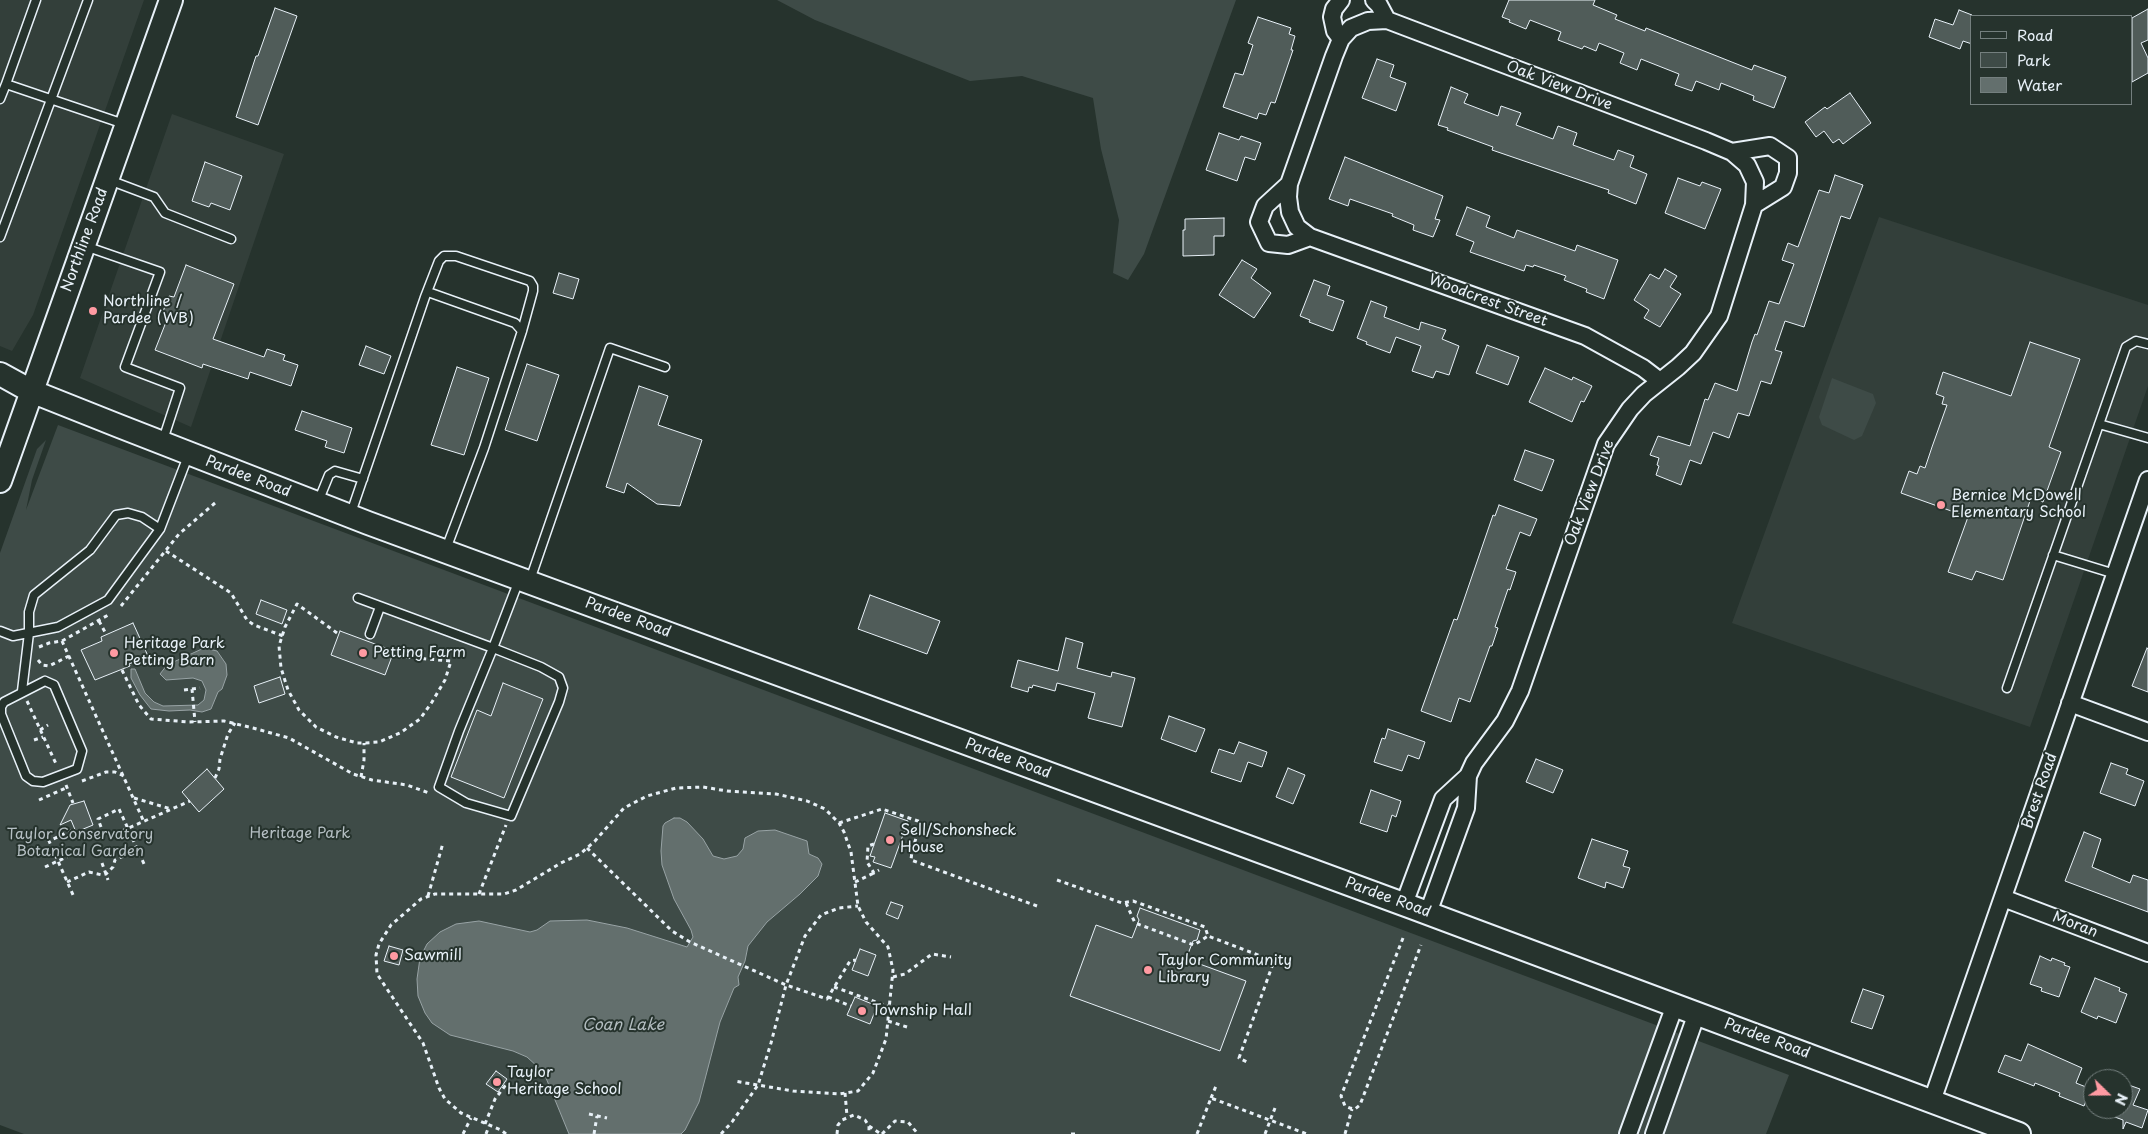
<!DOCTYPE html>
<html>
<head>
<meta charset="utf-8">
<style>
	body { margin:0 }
	#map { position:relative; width:2148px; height:1134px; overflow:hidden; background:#26332d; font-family:"Playpen Sans",sans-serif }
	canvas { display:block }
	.legend { position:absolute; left:1970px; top:15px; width:162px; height:90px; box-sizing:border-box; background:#26332d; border:1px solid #747f7e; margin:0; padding:6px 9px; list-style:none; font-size:15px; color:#e8f1f8 }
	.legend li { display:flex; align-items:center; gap:10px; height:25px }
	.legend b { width:25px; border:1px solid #747f7e }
	.north { position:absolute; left:2083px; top:1069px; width:50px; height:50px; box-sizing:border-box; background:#26332d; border:1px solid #747f7e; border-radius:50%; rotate:112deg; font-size:14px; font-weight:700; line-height:20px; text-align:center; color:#e8f1f8 }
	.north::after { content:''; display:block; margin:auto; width:18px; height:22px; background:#ff9aa2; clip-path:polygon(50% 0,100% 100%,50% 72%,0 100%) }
</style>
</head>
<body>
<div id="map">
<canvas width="2148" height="1134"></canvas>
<ul class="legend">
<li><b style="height:6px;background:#26332d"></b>Road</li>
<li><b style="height:14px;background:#3e4b47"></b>Park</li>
<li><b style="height:14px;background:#636f6d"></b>Water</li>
</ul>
<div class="north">N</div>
</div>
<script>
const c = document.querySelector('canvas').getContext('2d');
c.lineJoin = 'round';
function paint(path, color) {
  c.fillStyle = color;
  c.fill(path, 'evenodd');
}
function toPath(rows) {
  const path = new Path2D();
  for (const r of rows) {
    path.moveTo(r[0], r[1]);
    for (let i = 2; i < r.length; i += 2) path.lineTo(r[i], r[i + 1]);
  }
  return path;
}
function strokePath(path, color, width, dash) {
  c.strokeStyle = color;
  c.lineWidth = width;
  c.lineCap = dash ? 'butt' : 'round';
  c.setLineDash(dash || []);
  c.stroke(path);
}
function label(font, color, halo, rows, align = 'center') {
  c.font = font + ' "Playpen Sans",sans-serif';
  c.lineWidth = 4;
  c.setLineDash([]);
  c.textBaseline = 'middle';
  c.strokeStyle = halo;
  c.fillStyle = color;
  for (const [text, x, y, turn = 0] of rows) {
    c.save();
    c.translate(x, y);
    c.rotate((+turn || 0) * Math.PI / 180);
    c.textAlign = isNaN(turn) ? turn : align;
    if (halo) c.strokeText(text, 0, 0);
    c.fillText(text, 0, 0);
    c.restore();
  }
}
const built = toPath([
	[0,0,144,0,33,315,12,351,0,346],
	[172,114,284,154,191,427,80,378],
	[1879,217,2148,305,2148,386,2030,727,1732,623]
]);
const green = toPath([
	[777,0,1236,0,1144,254,1128,280,1113,273,1119,220,1101,149,1093,98,1022,76,970,81,815,20],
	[1832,378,1873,394,1876,403,1862,436,1854,440,1822,425,1819,417],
	[58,425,1789,1075,1766,1134,24,1134,0,1125,0,553,37,449,46,440,32,480,26,510]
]);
const water = toPath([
	[204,648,217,651,226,664,227,675,222,689,218,692,211,709,202,712,190,710,169,711,151,709,140,695,131,678,131,669,135,669,145,693,154,702,163,706,198,705,204,700,206,690,202,681,193,678,166,680,160,674,167,665,204,648],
	[674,818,680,818,687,822,703,839,713,856,724,859,737,856,743,849,745,838,758,831,775,830,807,841,809,854,818,858,822,864,818,876,800,894,767,922,748,946,745,961,738,977,739,985,734,988,720,1022,699,1102,685,1130,681,1134,569,1134,546,1078,539,1068,527,1057,513,1051,450,1035,432,1023,425,1013,418,996,417,979,420,958,427,944,440,932,456,924,479,921,530,932,537,930,550,921,587,920,627,928,687,947,693,937,691,930,674,899,662,865,661,851,663,826,665,823,674,818]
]);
const building = toPath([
	[1509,0,1595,0,1593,5,1617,15,1615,19,1645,31,1646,28,1752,70,1754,65,1786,77,1774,108,1753,100,1754,96,1721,83,1719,90,1696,81,1692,91,1675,85,1679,74,1641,59,1637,70,1620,63,1624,53,1599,43,1596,51,1584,46,1582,49,1558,40,1561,32,1530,20,1526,29,1509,22,1510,20,1502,17,1509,0],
	[275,8,297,16,258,125,236,117,256,56,258,56,275,8],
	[2148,9,2148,40,2141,43,2148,58,2148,73,2132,82,2132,18,2148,9],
	[1959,10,1972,15,1972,44,1963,41,1960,49,1929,37,1935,19,1953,25,1959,10],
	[1258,17,1291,28,1289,34,1295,36,1291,50,1293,50,1275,103,1271,102,1266,115,1259,113,1257,119,1223,107,1235,73,1243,75,1253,45,1248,43,1258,17],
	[1377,59,1394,65,1390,77,1406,83,1396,111,1362,98,1377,59],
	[1451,87,1468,94,1464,103,1498,116,1501,106,1521,113,1516,125,1553,139,1558,126,1577,133,1573,145,1614,160,1618,150,1634,156,1630,167,1647,174,1636,204,1608,193,1609,190,1492,150,1493,147,1447,130,1448,128,1438,125,1451,87],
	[1850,93,1871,123,1843,144,1839,139,1833,143,1824,131,1816,137,1805,122,1825,107,1827,109,1850,93],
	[1219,133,1239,140,1241,136,1261,143,1255,160,1245,157,1237,181,1206,170,1219,133],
	[1345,157,1443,196,1435,219,1440,220,1433,237,1413,230,1414,225,1392,216,1393,214,1350,199,1348,206,1329,199,1345,157],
	[205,162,242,176,230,210,211,203,209,207,192,201,205,162],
	[1835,175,1863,185,1850,219,1841,216,1804,327,1785,321,1775,350,1782,352,1771,384,1761,381,1749,416,1738,413,1729,438,1713,432,1701,464,1690,460,1681,485,1656,475,1659,466,1657,465,1659,458,1650,455,1658,436,1690,446,1705,399,1708,400,1715,383,1737,391,1752,342,1755,334,1757,335,1769,301,1779,304,1794,264,1782,260,1788,243,1798,247,1819,190,1829,193,1835,175],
	[1678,178,1700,186,1702,182,1721,189,1705,229,1665,213,1678,178],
	[1467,207,1490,216,1486,227,1514,238,1517,230,1575,251,1577,245,1618,260,1604,299,1586,292,1587,289,1564,280,1566,276,1534,265,1533,267,1526,265,1524,271,1470,252,1474,242,1456,235,1467,207],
	[1224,218,1224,236,1214,236,1214,255,1183,256,1183,230,1185,230,1185,219,1224,218],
	[1242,260,1257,269,1251,278,1271,293,1254,318,1219,295,1242,260],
	[186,265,234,284,213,339,264,357,267,349,285,355,283,360,298,365,291,386,250,372,248,379,203,364,202,368,155,350,168,317,162,314,169,296,174,297,186,265],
	[1665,269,1677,276,1670,287,1681,294,1660,327,1644,318,1649,310,1634,300,1650,274,1659,279,1665,269],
	[559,273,579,279,573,299,553,293,559,273],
	[1314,280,1330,286,1327,295,1344,301,1333,331,1309,322,1310,320,1300,316,1314,280],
	[1371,301,1387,307,1384,317,1419,330,1421,322,1446,330,1442,339,1459,346,1449,375,1436,371,1433,378,1412,371,1421,346,1396,337,1390,353,1366,344,1367,342,1357,338,1371,301],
	[2030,342,2080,359,2049,447,2061,452,2043,502,2031,498,2003,580,1976,571,1972,580,1948,572,1968,517,1901,493,1909,471,1917,474,1920,466,1925,468,1932,447,1947,405,1942,404,1944,397,1936,394,1943,372,2011,396,2030,342],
	[1487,345,1519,357,1508,385,1476,373,1487,345],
	[366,346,391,356,384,374,359,365,366,346],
	[527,364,559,375,537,441,505,430,527,364],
	[457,367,489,378,464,455,431,445,457,367],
	[1545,368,1572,380,1573,377,1592,386,1584,402,1581,401,1572,422,1529,402,1545,368],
	[639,386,668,396,658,425,702,440,680,506,657,504,627,483,624,493,606,487,639,386],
	[302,411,352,428,344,453,325,447,327,441,295,430,302,411],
	[1525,450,1554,460,1542,491,1514,480,1525,450],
	[1499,505,1537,519,1530,536,1520,532,1506,569,1516,572,1510,590,1508,589,1495,627,1498,628,1492,646,1490,646,1470,702,1459,698,1451,722,1421,711,1454,619,1457,620,1493,515,1495,516,1499,505],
	[870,595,940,621,927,654,858,629,870,595],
	[261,600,287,610,282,624,256,614,261,600],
	[133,623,148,656,129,664,130,666,95,680,81,650,102,641,101,637,133,623],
	[340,631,394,651,385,675,331,655,340,631],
	[1066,638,1083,643,1077,668,1111,677,1112,672,1135,678,1122,727,1088,718,1095,693,1057,683,1055,691,1033,685,1032,688,1029,687,1028,692,1011,687,1018,660,1058,671,1066,638],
	[2147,648,2148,649,2148,692,2132,686,2147,648],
	[280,677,285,694,259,703,254,686,280,677],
	[503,683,543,699,504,798,451,777,477,710,491,716,503,683],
	[1169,716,1205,729,1196,752,1161,739,1169,716],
	[1388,729,1425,742,1419,759,1408,755,1402,771,1374,762,1382,738,1385,739,1388,729],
	[1239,742,1267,752,1262,767,1248,762,1241,782,1211,772,1219,749,1234,754,1239,742],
	[1536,759,1563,770,1553,793,1526,782,1536,759],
	[2111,763,2128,769,2126,774,2144,781,2135,806,2100,793,2111,763],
	[1288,768,1305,775,1293,804,1276,797,1288,768],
	[207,769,224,789,199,812,182,792,207,769],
	[1371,790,1401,801,1396,817,1392,815,1387,832,1360,823,1371,790],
	[84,801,93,825,76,832,71,820,60,825,70,805,84,801],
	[885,813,908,821,891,868,873,862,875,857,870,856,885,813],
	[2084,832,2101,839,2092,867,2130,883,2133,875,2148,880,2148,912,2065,881,2084,832],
	[1592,839,1628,851,1623,866,1630,868,1623,888,1606,882,1605,888,1578,878,1592,839],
	[891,902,903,906,898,919,886,914,891,902],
	[1140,908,1200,930,1197,940,1193,941,1186,959,1246,981,1220,1051,1070,996,1096,925,1132,938,1139,920,1137,916,1140,908],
	[389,946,403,950,399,965,384,961,389,946],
	[860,949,876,955,868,976,852,970,860,949],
	[2040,956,2051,961,2052,958,2065,963,2064,965,2070,967,2059,997,2041,991,2042,988,2030,984,2040,956],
	[2095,978,2120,988,2119,991,2127,994,2116,1023,2098,1016,2097,1019,2081,1012,2095,978],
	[1863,989,1884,996,1872,1029,1851,1022,1863,989],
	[855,997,877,1006,870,1024,847,1015,855,997],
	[2028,1044,2082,1068,2076,1083,2091,1089,2084,1106,2059,1096,2060,1093,2035,1083,2034,1086,1998,1072,2005,1055,2021,1061,2028,1044],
	[496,1071,507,1079,498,1092,486,1084,496,1071],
	[2123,1083,2140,1089,2133,1105,2148,1110,2142,1128,2126,1122,2123,1129,2123,1120,2096,1110,2123,1109,2123,1083]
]);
const path = toPath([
	[166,551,231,593,247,620,254,625,283,636],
	[121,606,179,534,215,503],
	[99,621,106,634],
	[337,633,297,604,285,627,279,646,281,668,288,690,299,710,316,727,336,737,357,743,364,743,379,742,400,733,420,719,432,702,445,680,451,661,392,656],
	[62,641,144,822],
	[39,647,49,643,62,641,110,614],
	[38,660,42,665,49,666,69,656],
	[122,670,139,705,151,719,189,722,224,721,253,728,289,738,353,774,372,780,407,785,429,793],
	[192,689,195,722],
	[184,690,200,688],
	[27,701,57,766],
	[40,730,48,725],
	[34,740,43,737],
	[361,777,364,760,364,743],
	[215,778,219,769,220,759,228,734,235,723],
	[82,781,106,772,115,772,124,776],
	[66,785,73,803],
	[134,798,171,809],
	[39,800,68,787],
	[839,823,882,809,921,822,912,851,911,860,1037,906],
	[101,827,98,819,119,809,145,866],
	[115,834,190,801],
	[74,840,70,831,49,841,74,897],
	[874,844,868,846,867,862,874,873,879,870],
	[587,848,672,931,690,942,786,985,827,999,850,961,856,960],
	[102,863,108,880],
	[45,867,71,855],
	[1057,880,1122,903,1133,901,1205,927,1208,936,1274,961,1239,1058,1249,1063],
	[67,882,89,872,102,875,106,874,113,867,115,860,138,849],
	[855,882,874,873],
	[479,894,506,825],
	[428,896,443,843],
	[1126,903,1135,923,1194,945,1208,936],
	[1403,938,1341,1096,1345,1106,1350,1108,1355,1109,1360,1105,1421,945],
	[893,977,905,974,932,954,951,957],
	[834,987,890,1007],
	[828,997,851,1006],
	[888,1021,907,1027],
	[845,1093,847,1116],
	[1211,1098,1216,1086],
	[589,1114,607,1118],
	[485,1124,495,1099,508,1082],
	[869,1126,881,1134],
	[463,1134,471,1118],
	[486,1134,489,1126],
	[506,1134,501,1130,461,1113,445,1099,439,1088,423,1043,377,974,376,955,379,944,391,925,421,899,435,894,504,894,516,890,561,863,580,854,595,841,624,808,647,796,676,788,703,787,727,791,776,794,807,801,825,809,839,823,844,832,851,852,858,906,866,922,888,947,893,970,886,1039,873,1073,858,1091,839,1094,793,1091,734,1081],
	[594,1134,597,1116],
	[721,1134,732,1122,758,1085,771,1043,786,985,805,936,821,915,839,908,858,906],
	[837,1134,838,1125,842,1120,854,1115,865,1120,869,1126,869,1134],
	[882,1134,895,1121,908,1122,918,1134],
	[1071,1134,1075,1134],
	[1197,1134,1211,1098,1307,1134],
	[1265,1134,1275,1108],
	[1345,1134,1352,1109]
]);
const service = toPath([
	[6,84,36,0],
	[0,99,6,84,124,124],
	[109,180,154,197,165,213,231,239],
	[0,237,88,0],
	[85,246,160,272,125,367,180,388,163,440],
	[428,292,515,323,522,331],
	[2099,424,2148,438],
	[318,502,329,475,335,471,363,479],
	[351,513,425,297,439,261,444,256,456,256,530,281,533,286,533,291,522,331,484,448,446,549],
	[2053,555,2115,574],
	[530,580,610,348,665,367],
	[358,598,493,648,541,667,559,677,563,688,559,702,511,816,466,803,439,787,459,731,493,648,519,580],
	[0,631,13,636,58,627,108,600,160,529,188,456],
	[370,634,380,607],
	[45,681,54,685,82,751,77,769,43,782,33,781,26,776,1,714,1,707,4,702,45,681],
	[2007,688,2126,347,2136,341,2148,344],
	[22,691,29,633,29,612,34,595,90,550,116,515,128,513,142,517,160,529]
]);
const minor = toPath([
	[1341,0,1334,9,1332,17,1335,31,1341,39],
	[1374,0,1379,5,1387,20],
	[1732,152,1770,146,1788,158,1788,173,1783,187,1754,205],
	[1289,184,1265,206,1259,222,1269,243,1288,245,1310,237],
	[2070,703,2148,732],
	[1468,776,1474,763,1505,721,1520,691,1606,444,1630,409,1644,394,1678,367,1693,353,1719,316,1754,205,1755,182,1747,165,1732,152,1706,141,1387,20,1368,21,1351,28,1341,39,1334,56,1289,184,1288,197,1290,212,1297,227,1310,237,1585,336,1643,368,1660,381],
	[2003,898,2148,953],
	[1404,904,1443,799,1468,776,1466,808,1428,913],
	[1932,1101,2148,480],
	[1628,1134,1675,1005],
	[1654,1134,1697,1013]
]);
const secondary = toPath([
	[0,374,31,391,119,426,368,523,1414,908,2019,1134],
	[0,481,171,0]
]);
const markers = [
	[93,311,5,"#ff9aa2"],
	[1941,505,5,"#ff9aa2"],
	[114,653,5,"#ff9aa2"],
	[363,653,5,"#ff9aa2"],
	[890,840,5,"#ff9aa2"],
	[394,956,5,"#ff9aa2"],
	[1148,970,5,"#ff9aa2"],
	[862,1011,5,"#ff9aa2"],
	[497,1082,5,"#ff9aa2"]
];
const streetNames = [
	["Oak View Drive",1559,86,21],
	["Northline Road",85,240,-70],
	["Woodcrest Street",1488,301,20],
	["Pardee Road",248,477,21],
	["Oak View Drive",1590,493,-69],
	["Pardee Road",628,618,20],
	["Pardee Road",1008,759,20],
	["Brest Road",2040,791,-71],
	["Pardee Road",1388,898,20],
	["Moran",2075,925,21],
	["Pardee Road",1767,1039,20]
];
const poiNames = [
	["Northline /",103,302],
	["Pardee (WB)",103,319],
	["Bernice McDowell",1951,496],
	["Elementary School",1951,513],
	["Heritage Park",124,644],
	["Petting Barn",124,661],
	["Petting Farm",373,653],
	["Sell/Schonsheck",900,831],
	["House",900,848],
	["Sawmill",404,956],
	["Taylor Community",1158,961],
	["Library",1158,978],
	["Township Hall",872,1011],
	["Taylor",507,1073],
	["Heritage School",507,1090]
];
const parkNames = [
	["Heritage Park",300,834],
	["Taylor Conservatory",80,835],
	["Botanical Garden",80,852]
];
const waterNames = [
	["Coan Lake",623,1026]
];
paint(built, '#333f3a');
paint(green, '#3e4b47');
paint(water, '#636f6d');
strokePath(water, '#98a3a5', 1);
paint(building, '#505c59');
strokePath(building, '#e8f1f8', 1);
strokePath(service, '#e8f1f8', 11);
strokePath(minor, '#e8f1f8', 20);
strokePath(secondary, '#e8f1f8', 26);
strokePath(path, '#e8f1f8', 3, [4, 4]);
strokePath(service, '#26332d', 8);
strokePath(minor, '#26332d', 16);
strokePath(secondary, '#26332d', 22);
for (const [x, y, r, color] of markers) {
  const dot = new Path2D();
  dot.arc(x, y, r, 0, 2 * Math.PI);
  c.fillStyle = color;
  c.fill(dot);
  strokePath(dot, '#26332d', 2);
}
label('15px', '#e8f1f8', '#26332d', streetNames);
label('15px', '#e8f1f8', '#26332d', poiNames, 'left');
label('15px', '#b5bfc3', '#26332d', parkNames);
label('italic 16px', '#b3bdc0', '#26332d', waterNames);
</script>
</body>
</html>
